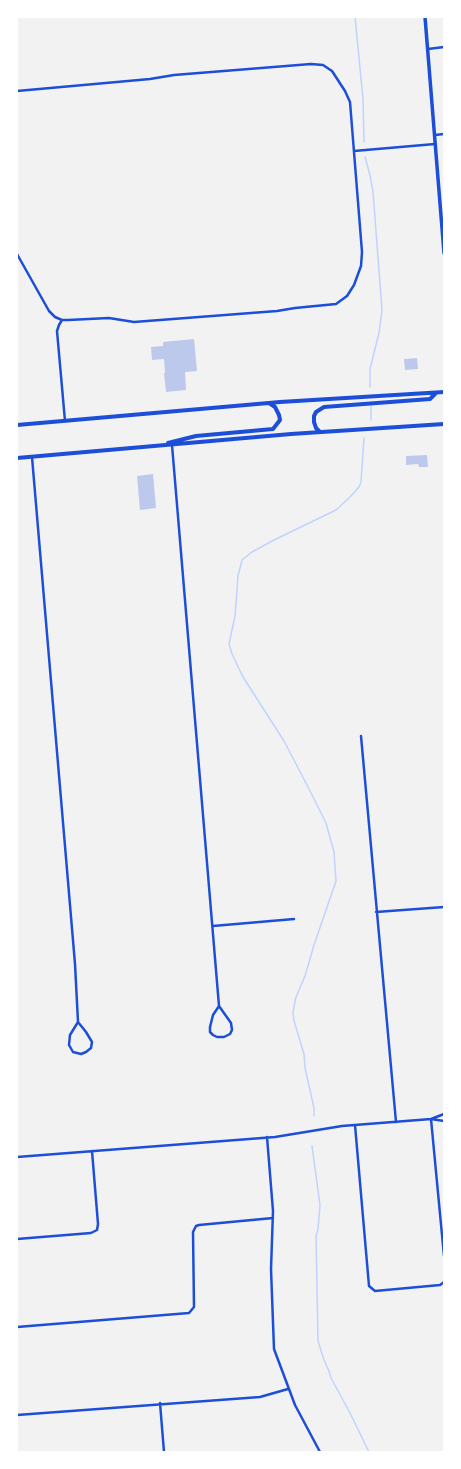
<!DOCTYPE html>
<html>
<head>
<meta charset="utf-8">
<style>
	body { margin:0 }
	#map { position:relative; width:461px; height:1469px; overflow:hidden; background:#f2f2f2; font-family:"Work Sans",sans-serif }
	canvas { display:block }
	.frame { position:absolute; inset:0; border:18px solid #fff; pointer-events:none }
</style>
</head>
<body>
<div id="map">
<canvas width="461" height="1469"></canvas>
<div class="frame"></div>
</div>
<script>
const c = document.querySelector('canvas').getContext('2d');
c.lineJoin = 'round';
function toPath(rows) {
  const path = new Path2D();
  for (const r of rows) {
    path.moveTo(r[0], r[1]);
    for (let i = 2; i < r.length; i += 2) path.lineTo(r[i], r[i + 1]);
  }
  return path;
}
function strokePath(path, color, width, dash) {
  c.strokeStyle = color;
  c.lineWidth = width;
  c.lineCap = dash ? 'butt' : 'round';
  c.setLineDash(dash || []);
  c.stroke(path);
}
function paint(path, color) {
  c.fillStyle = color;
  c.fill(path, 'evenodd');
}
const stream = toPath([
	[355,17,363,99,364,142],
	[365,157,370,175,373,192,382,310,379,333,370,369,370,387],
	[371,406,371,420],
	[314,1116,314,1108,305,1068,304,1054,294,1021,293,1012,296,997,305,976,314,945,336,881,334,852,326,823,307,785,284,741,243,677,232,654,229,644,235,616,238,576,242,560,252,552,274,540,336,510,349,498,359,487,361,482,364,438],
	[312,1146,320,1205,318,1229,316,1236,318,1341,324,1360,329,1371,331,1378,350,1413,369,1452]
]);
const building = toPath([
	[194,339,197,371,185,372,186,390,166,392,164,373,165,373,164,359,152,360,151,347,163,346,163,342],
	[417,358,418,369,405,370,404,359],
	[427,455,428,467,419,467,418,464,406,465,406,456],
	[153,474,156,508,140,510,137,476]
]);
const minor = toPath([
	[428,49,444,47],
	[17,91,150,79,174,75,311,64,323,65,332,71,345,91,350,102,362,252,361,266,354,285,347,296,336,304,295,308,277,311,134,322,109,318,68,320,62,320,55,317,49,311,17,254],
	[435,135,444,134],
	[354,151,435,144],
	[62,320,59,325,57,331,65,421],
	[172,445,219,1006,213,1015,210,1027,210,1032,213,1035,217,1037,224,1037,230,1034,232,1030,231,1023,219,1006],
	[32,457,75,964,78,1022,70,1035,69,1045,73,1052,81,1054,86,1052,91,1048,92,1042,86,1032,78,1022],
	[361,736,396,1122],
	[376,912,444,907],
	[213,926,294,919],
	[431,1119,444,1256],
	[431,1119,444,1121],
	[355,1125,369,1286,375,1291,440,1285,444,1282],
	[267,1137,273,1211,271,1269,274,1349,295,1405,320,1452],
	[17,1157,275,1137,342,1126,431,1119,444,1114],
	[17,1239,91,1233,97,1230,98,1224,92,1151],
	[17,1327,189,1313,194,1307,193,1232,196,1226,199,1225,273,1218],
	[160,1403,164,1452],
	[17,1415,260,1397,288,1389]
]);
const secondary = toPath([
	[425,17,444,253]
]);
const primary = toPath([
	[17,425,280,402,444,392],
	[320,432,316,428,314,422,314,416,316,412,324,407,430,399,436,393],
	[168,443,196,436,273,429,280,420,279,415,275,407,269,403],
	[17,458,291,434,444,424]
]);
strokePath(stream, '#bfd3fe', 1.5);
paint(building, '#bdc9ec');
strokePath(minor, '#1d4ed8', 2.5);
strokePath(secondary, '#1d4ed8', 3.5);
strokePath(primary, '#1d4ed8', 4);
</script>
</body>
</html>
